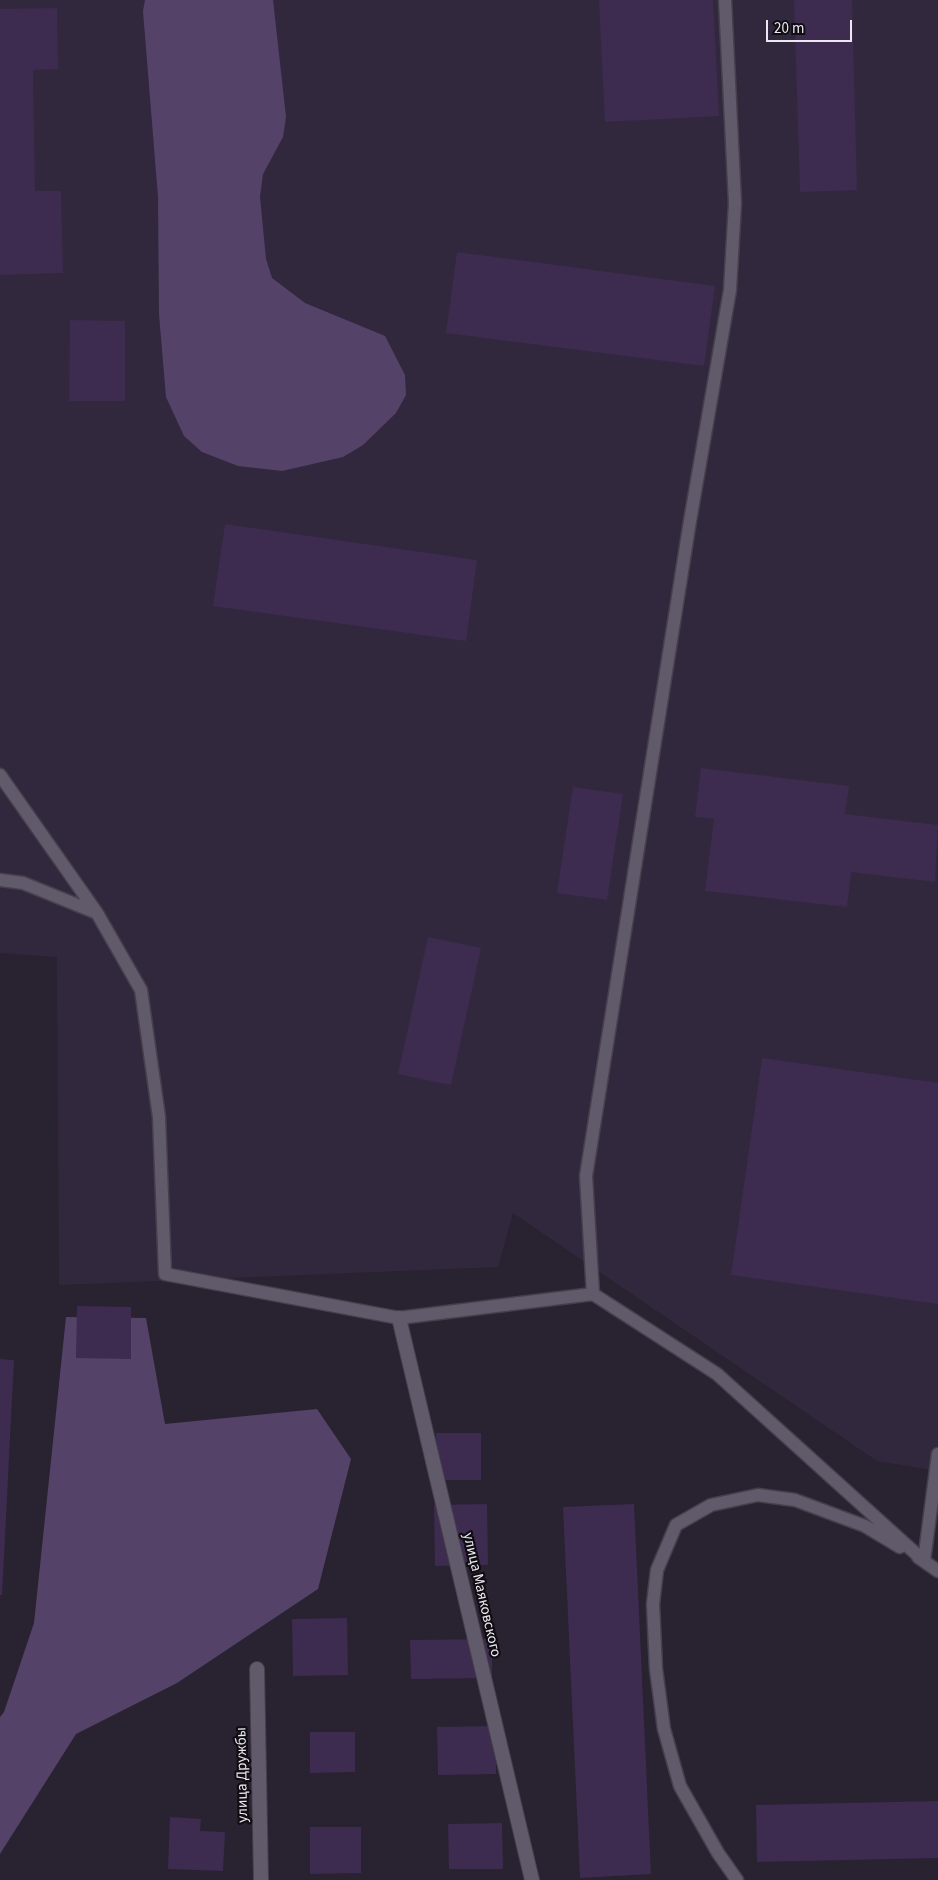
<!DOCTYPE html>
<html>
<head>
<meta charset="utf-8">
<style>
	body { margin:0 }
	#map { position:relative; width:938px; height:1880px; overflow:hidden; background:#292231; font-family:"Source Sans 3",sans-serif }
	canvas { display:block }
	.scale { position:absolute; left:766px; top:20px; width:86px; height:22px; box-sizing:border-box; border:2px solid #ece8f2; border-top:0; padding-left:6px; font-size:15px; line-height:18px; white-space:nowrap; color:#ece8f2; -webkit-text-stroke:4px #100d13; paint-order:stroke }
</style>
</head>
<body>
<div id="map">
<canvas width="938" height="1880"></canvas>
<div class="scale">20 m</div>
</div>
<script>
const c = document.querySelector('canvas').getContext('2d');
c.lineJoin = 'round';
function paint(path, color) {
  c.fillStyle = color;
  c.fill(path, 'evenodd');
}
function toPath(rows) {
  const path = new Path2D();
  for (const r of rows) {
    path.moveTo(r[0], r[1]);
    for (let i = 2; i < r.length; i += 2) path.lineTo(r[i], r[i + 1]);
  }
  return path;
}
function strokePath(path, color, width, dash) {
  c.strokeStyle = color;
  c.lineWidth = width;
  c.lineCap = dash ? 'butt' : 'round';
  c.setLineDash(dash || []);
  c.stroke(path);
}
function label(font, color, halo, rows, align = 'center') {
  c.font = font + ' "Source Sans 3",sans-serif';
  c.lineWidth = 4.5;
  c.setLineDash([]);
  c.textBaseline = 'middle';
  c.strokeStyle = halo;
  c.fillStyle = color;
  for (const [text, x, y, turn = 0] of rows) {
    c.save();
    c.translate(x, y);
    c.rotate((+turn || 0) * Math.PI / 180);
    c.textAlign = isNaN(turn) ? turn : align;
    if (halo) c.strokeText(text, 0, 0);
    c.fillText(text, 0, 0);
    c.restore();
  }
}
const built = toPath([
	[0,0,938,0,938,1471,877,1461,513,1213,498,1267,59,1285,57,957,0,953]
]);
const forest = toPath([
	[145,0,273,0,286,117,283,137,263,174,260,197,266,259,272,278,305,303,385,336,405,375,406,395,396,413,363,445,343,457,282,471,238,466,202,452,184,436,166,397,159,314,158,197,143,11],
	[66,1317,146,1318,165,1424,317,1409,351,1459,318,1589,177,1683,76,1734,0,1854,0,1717,4,1712,34,1623]
]);
const building = toPath([
	[599,0,713,0,719,116,605,122],
	[794,0,852,0,857,190,800,192],
	[57,8,58,69,33,70,35,191,61,191,63,273,0,275,0,9],
	[457,252,715,286,704,366,446,333],
	[70,320,125,321,125,401,69,401],
	[225,524,477,560,466,641,213,606],
	[701,768,849,786,845,814,938,825,935,882,851,872,847,907,705,891,714,819,695,817],
	[573,787,623,794,607,900,557,893],
	[428,937,481,948,451,1085,398,1074],
	[762,1058,938,1083,938,1304,731,1275],
	[77,1306,131,1307,131,1359,76,1358],
	[0,1359,14,1360,2,1595,0,1595],
	[436,1433,481,1433,481,1480,437,1480],
	[487,1504,488,1565,435,1566,434,1505],
	[634,1504,651,1874,580,1878,563,1507],
	[347,1618,348,1675,293,1676,292,1619],
	[492,1639,492,1678,411,1679,410,1640],
	[496,1726,496,1774,438,1775,437,1727],
	[310,1732,355,1732,355,1772,310,1773],
	[938,1801,938,1858,757,1862,756,1805],
	[170,1817,201,1819,200,1831,225,1832,223,1871,168,1869],
	[502,1823,503,1869,449,1869,448,1824],
	[310,1827,361,1827,361,1873,310,1874]
]);
const service = toPath([
	[0,775,97,913,141,990,159,1117,165,1274,399,1318,593,1294,717,1374,924,1561],
	[0,880,23,883,97,913],
	[593,1294,586,1176,690,521,730,290,735,203,725,0],
	[918,1557,938,1571],
	[924,1561,938,1454],
	[737,1880,718,1853,680,1786,664,1729,656,1669,653,1604,657,1570,676,1525,711,1505,758,1495,795,1500,865,1526,900,1547]
]);
const minor = toPath([
	[399,1318,532,1880],
	[257,1669,261,1880]
]);
const streetNames = [
	["улица Маяковского",481,1595,77],
	["улица Дружбы",243,1775,-91]
];
paint(built, '#32283d');
paint(forest, '#554269');
paint(building, '#3d2b50');
strokePath(service, '#46404c', 15);
strokePath(minor, '#46404c', 16);
strokePath(service, '#615a6b', 12);
strokePath(minor, '#615a6b', 14);
label('15px', '#ece8f2', '#100d13', streetNames);
</script>
</body>
</html>
